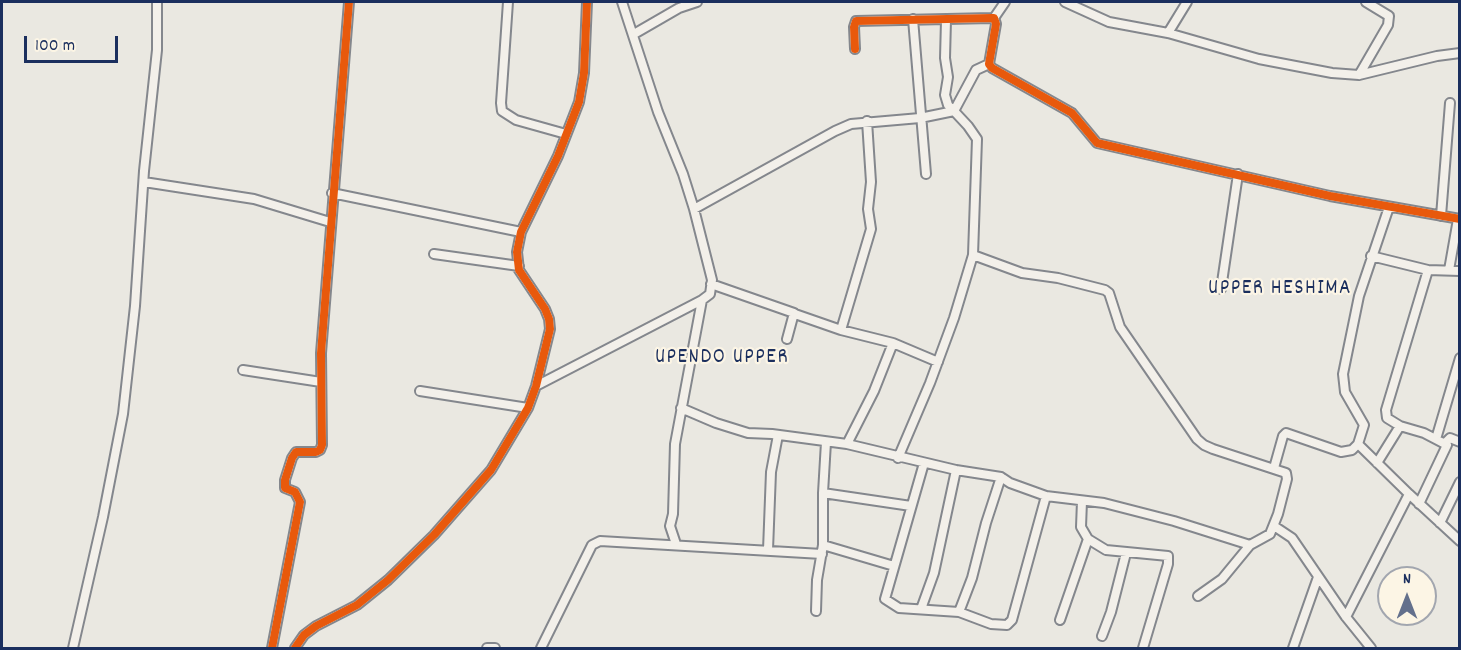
<!DOCTYPE html>
<html>
<head>
<meta charset="utf-8">
<style>
	body { margin:0 }
	#map { position:relative; width:1461px; height:650px; overflow:hidden; background:#eae8e1; font-family:Dekko,sans-serif }
	canvas { display:block }
	.frame { position:absolute; inset:0; border:3px solid #1b2f5e; pointer-events:none }
	.north { position:absolute; left:1377px; top:566px; width:60px; height:60px; box-sizing:border-box; background:#fcf5e5; border:2px solid #a2a6af; border-radius:50%; rotate:0deg; font-size:16px; font-weight:700; line-height:24px; text-align:center; color:#1b2f5e }
	.north::after { content:''; display:block; margin:auto; width:21px; height:27px; background:#63708c; clip-path:polygon(50% 0,100% 100%,50% 72%,0 100%) }
	.scale { position:absolute; left:24px; top:36px; width:94px; height:27px; box-sizing:border-box; border:3px solid #1b2f5e; border-top:0; padding-left:8px; font-size:18px; line-height:21px; white-space:nowrap; color:#1b2f5e; -webkit-text-stroke:4px #fcf5e5; paint-order:stroke }
</style>
</head>
<body>
<div id="map">
<canvas width="1461" height="650"></canvas>
<div class="frame"></div>
<div class="north">N</div>
<div class="scale">100 m</div>
</div>
<script>
const c = document.querySelector('canvas').getContext('2d');
c.lineJoin = 'round';
function toPath(rows) {
  const path = new Path2D();
  for (const r of rows) {
    path.moveTo(r[0], r[1]);
    for (let i = 2; i < r.length; i += 2) path.lineTo(r[i], r[i + 1]);
  }
  return path;
}
function strokePath(path, color, width, dash) {
  c.strokeStyle = color;
  c.lineWidth = width;
  c.lineCap = dash ? 'butt' : 'round';
  c.setLineDash(dash || []);
  c.stroke(path);
}
function label(font, color, halo, rows, align = 'center') {
  c.font = font + ' Dekko,sans-serif';
  c.lineWidth = 4.5;
  c.setLineDash([]);
  c.textBaseline = 'middle';
  c.strokeStyle = halo;
  c.fillStyle = color;
  for (const [text, x, y, turn = 0] of rows) {
    c.save();
    c.translate(x, y);
    c.rotate((+turn || 0) * Math.PI / 180);
    c.textAlign = isNaN(turn) ? turn : align;
    if (halo) c.strokeText(text, 0, 0);
    c.fillText(text, 0, 0);
    c.restore();
  }
}
const minor = toPath([
	[508,2,501,103,502,111,516,120,566,134],
	[622,2,658,112,683,174,694,209,712,280,710,294,702,300,675,444,673,514,670,526,676,544],
	[1065,2,1109,22,1168,33,1259,59,1332,73,1359,75,1437,56,1460,53],
	[994,18,1005,2],
	[913,19,926,174],
	[946,20,945,58,948,77,945,95,948,105,954,111,976,70,989,64],
	[1168,33,1187,2],
	[634,34,679,8,697,2],
	[855,49,854,27,856,21,992,18,994,18,996,24,989,64,992,68,1072,113,1097,143,1330,196,1460,219],
	[1359,75,1388,25,1389,16,1366,2],
	[144,182,254,199,330,222],
	[332,193,521,232],
	[694,209,835,131,851,124,920,118,954,111,968,126,977,139,973,255,954,318,930,383,898,458],
	[1441,216,1450,103],
	[434,254,519,266],
	[973,255,1022,273,1058,278,1105,290,1109,293,1120,327,1197,439,1204,445,1213,449,1286,473,1287,479,1278,514,1270,534,1250,545,1222,579,1198,596],
	[1371,256,1428,270,1460,271],
	[1449,270,1458,219],
	[711,284,794,313,787,339],
	[1221,289,1238,174],
	[795,314,841,330,893,343,938,362],
	[841,330,871,229,868,209,871,182,867,121],
	[243,370,321,382],
	[536,386,702,300],
	[420,391,528,408],
	[681,408,716,423,748,433,772,434,847,444,956,470,1001,477,1010,483,1046,496,1104,503,1174,521,1250,545],
	[1436,439,1460,358],
	[1445,443,1450,438,1460,442],
	[847,444,874,391,893,343],
	[1358,444,1409,494,1460,541],
	[924,463,885,599,899,608,959,612,991,624,1007,625,1012,620,1046,496],
	[1377,463,1400,426],
	[1274,468,1283,436,1286,433,1341,452,1352,450,1358,444,1364,425,1345,392,1343,374,1359,296,1389,207],
	[823,493,911,506],
	[1082,501,1081,527,1088,539,1106,550,1168,556,1168,564,1143,648],
	[1419,504,1447,445,1424,433,1400,426,1387,418,1386,410,1428,270],
	[1440,523,1460,482],
	[1274,526,1292,538,1346,617,1371,648],
	[823,545,894,566],
	[768,550,771,472,778,435],
	[921,609,934,573,956,470],
	[816,611,817,580,823,545,823,493,826,442],
	[959,612,972,578,986,523,1001,477],
	[1346,617,1409,494],
	[1060,620,1088,539],
	[1102,636,1111,612,1126,553],
	[73,648,103,517,123,414,135,306,144,171,157,50,157,2],
	[272,648,300,502,295,492,285,488,285,480,292,458,296,452,316,452,320,450,322,445,321,353,349,2],
	[295,648,304,635,316,626,357,605,388,580,434,535,491,470,528,408,536,386,550,329,549,319,545,309,519,270,517,252,521,232,558,156,579,102,584,73,587,2],
	[487,648,495,648],
	[541,648,592,545,600,541,822,554],
	[1293,648,1318,577]
]);
const cycleway = toPath([
	[855,49,854,27,856,21,992,18,994,18,996,24,989,64,992,68,1072,113,1097,143,1330,196,1460,219],
	[272,648,300,502,295,492,285,488,285,480,292,458,296,452,316,452,320,450,322,445,321,353,349,2],
	[295,648,304,635,316,626,357,605,388,580,434,535,491,470,528,408,536,386,550,329,549,319,545,309,519,270,517,252,521,232,558,156,579,102,584,73,587,2]
]);
const quarterNames = [
	["UPPER HESHIMA",1280,290],
	["UPENDO UPPER",722,359]
];
strokePath(minor, '#84878d', 12);
strokePath(minor, '#f3f0ea', 8);
strokePath(cycleway, '#e8590c', 8);
c.letterSpacing = '1.5px';
label('21px', '#1b2f5e', '#fcf5e5', quarterNames);
c.letterSpacing = '0px';
</script>
</body>
</html>
